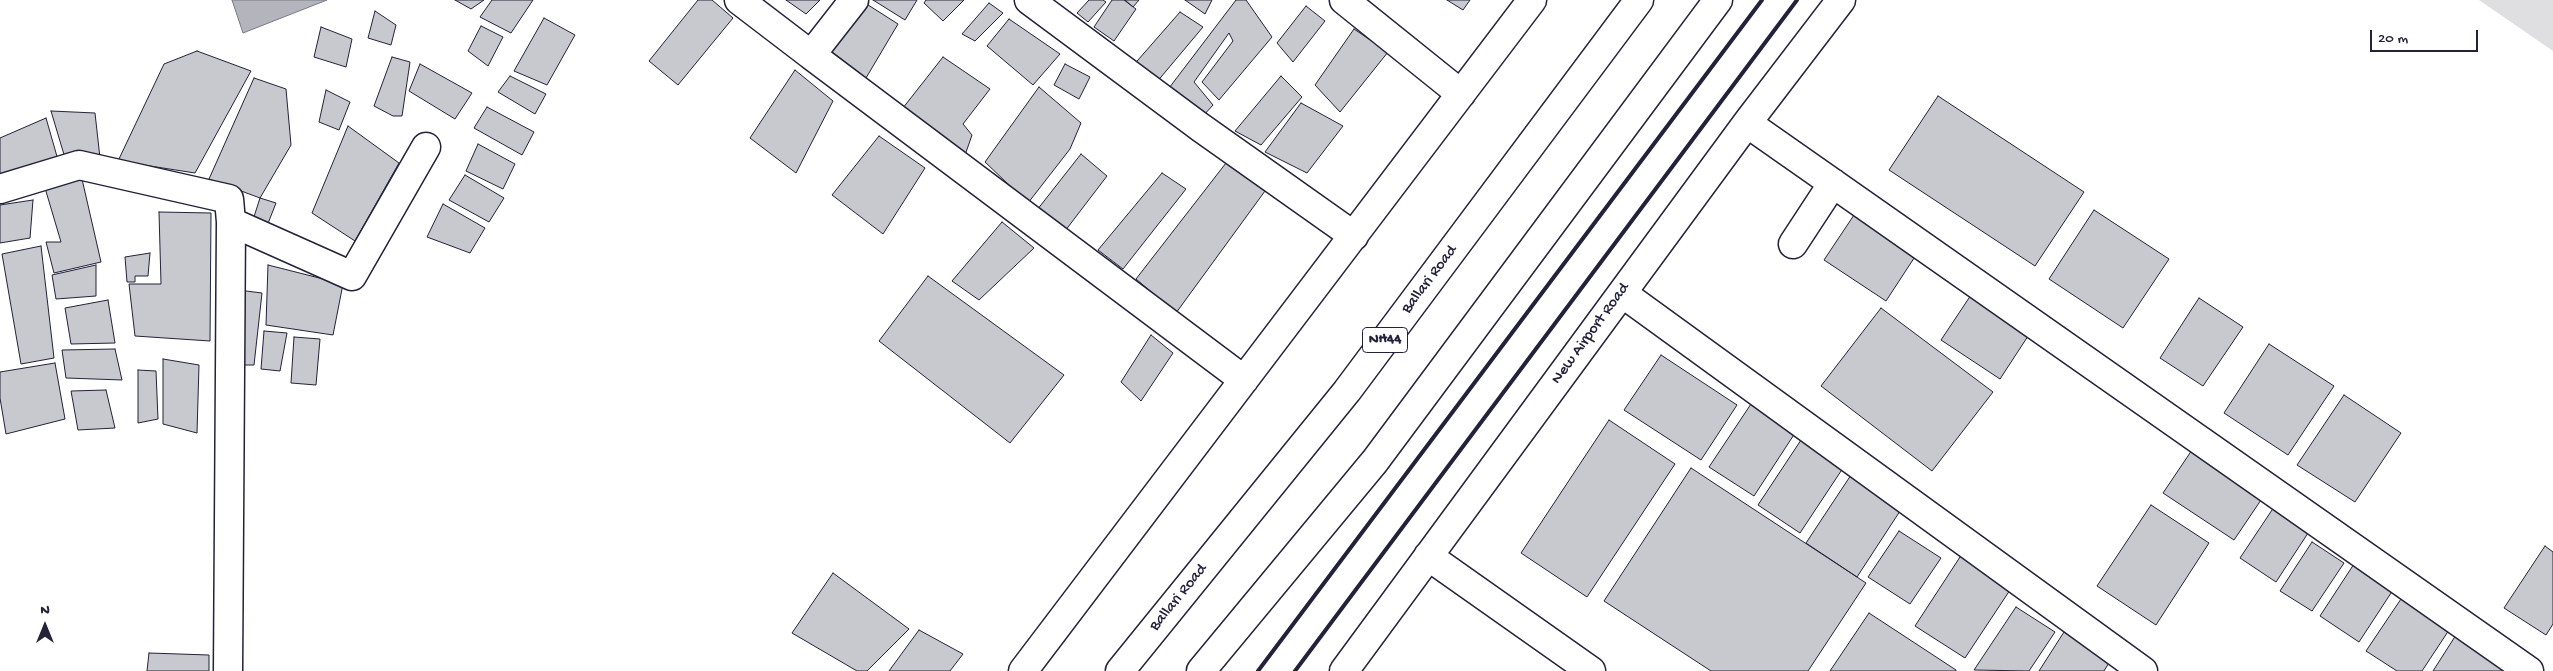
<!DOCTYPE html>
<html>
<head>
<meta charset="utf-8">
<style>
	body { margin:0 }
	#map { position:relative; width:2553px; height:671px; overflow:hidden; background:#fff; font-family:"Gochi Hand",sans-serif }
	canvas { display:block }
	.north { position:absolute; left:20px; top:601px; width:50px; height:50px; -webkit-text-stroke:4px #fff; paint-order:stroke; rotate:0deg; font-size:14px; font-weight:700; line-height:20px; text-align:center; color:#22223b }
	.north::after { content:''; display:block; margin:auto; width:18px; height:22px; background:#22223b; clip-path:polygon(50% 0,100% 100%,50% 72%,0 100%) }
	.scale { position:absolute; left:2370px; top:30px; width:108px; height:22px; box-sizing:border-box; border:2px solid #22223b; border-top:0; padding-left:6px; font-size:15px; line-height:18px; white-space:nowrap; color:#22223b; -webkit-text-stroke:4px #fff; paint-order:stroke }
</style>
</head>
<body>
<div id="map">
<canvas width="2553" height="671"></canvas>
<div class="north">N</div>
<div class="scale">20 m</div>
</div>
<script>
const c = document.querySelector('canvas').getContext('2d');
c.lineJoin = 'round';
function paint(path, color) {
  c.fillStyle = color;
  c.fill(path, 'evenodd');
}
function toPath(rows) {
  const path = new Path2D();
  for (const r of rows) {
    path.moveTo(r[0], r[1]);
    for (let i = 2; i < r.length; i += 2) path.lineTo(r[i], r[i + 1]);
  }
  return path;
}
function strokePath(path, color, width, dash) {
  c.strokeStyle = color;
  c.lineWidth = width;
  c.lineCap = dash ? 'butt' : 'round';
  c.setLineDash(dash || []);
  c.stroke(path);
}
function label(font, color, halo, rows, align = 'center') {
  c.font = font + ' "Gochi Hand",sans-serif';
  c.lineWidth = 5;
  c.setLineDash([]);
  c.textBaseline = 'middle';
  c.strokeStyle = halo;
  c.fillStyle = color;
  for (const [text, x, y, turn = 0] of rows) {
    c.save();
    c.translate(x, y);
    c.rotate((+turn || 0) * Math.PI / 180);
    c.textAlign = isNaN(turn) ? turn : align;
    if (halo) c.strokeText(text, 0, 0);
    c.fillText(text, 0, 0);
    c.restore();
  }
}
const green = toPath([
	[2479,0,2553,0,2553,51]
]);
const water = toPath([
	[232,0,327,0,243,33,232,0]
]);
const building = toPath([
	[455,0,484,0,471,9,455,0],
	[492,0,533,0,511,33,480,17,492,0],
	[698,0,712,0,733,18,678,85,649,61,698,0],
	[786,0,820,0,806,14,786,0],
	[873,0,917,0,905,20,873,0],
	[926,0,964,0,943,21,924,3,926,0],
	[1089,0,1103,0,1106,2,1088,22,1077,13,1089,0],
	[1112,0,1124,0,1136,9,1114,41,1094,27,1112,0],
	[1125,0,1139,0,1133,7,1125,0],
	[1185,0,1212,0,1205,14,1185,0],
	[1236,0,1246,0,1272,37,1219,100,1202,82,1233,41,1229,33,1194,82,1213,105,1203,116,1166,92,1236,0],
	[1447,0,1470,0,1463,10,1447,0],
	[865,3,898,24,866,78,831,51,865,3],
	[989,3,1003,13,975,41,962,34,989,3],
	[1306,6,1325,21,1293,62,1277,43,1306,6],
	[375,11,396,25,391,45,368,38,375,11],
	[1180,12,1203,27,1156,83,1131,68,1180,12],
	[544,18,575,35,547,85,514,71,544,18],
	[1009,19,1060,54,1033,85,987,46,1009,19],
	[481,26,503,37,488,66,468,51,481,26],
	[321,27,352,39,346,67,314,57,321,27],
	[1354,29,1388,52,1340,112,1315,85,1354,29],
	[197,51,251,71,195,173,118,161,164,64,197,51],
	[392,57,410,62,402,116,393,116,374,106,392,57],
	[943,57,990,89,963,124,972,135,964,158,899,113,943,57],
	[420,64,472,93,455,119,409,91,420,64],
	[1065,64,1090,77,1079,99,1054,85,1065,64],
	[795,70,833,101,796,173,750,138,795,70],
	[510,76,546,94,535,114,498,92,510,76],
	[1281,76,1302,97,1261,145,1235,131,1281,76],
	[254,78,286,89,291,145,260,198,209,179,254,78],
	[1039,87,1081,123,1070,149,1028,203,985,162,1039,87],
	[326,90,350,102,339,130,319,122,326,90],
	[1938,96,2084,192,2035,266,1889,170,1938,96],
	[1301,103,1343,126,1307,173,1265,152,1301,103],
	[487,107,534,132,522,155,474,128,487,107],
	[51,111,95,113,100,158,65,158,51,111],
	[46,118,58,160,0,178,0,138,46,118],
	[348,126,399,163,355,241,312,213,348,126],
	[879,136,925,168,883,234,832,195,879,136],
	[478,144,515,164,503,189,466,171,478,144],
	[1081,154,1107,176,1065,231,1037,210,1081,154],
	[1226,163,1265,191,1176,313,1136,279,1226,163],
	[1162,173,1186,189,1123,269,1098,250,1162,173],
	[465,175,504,198,489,222,449,200,465,175],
	[82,179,101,262,54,273,46,242,61,242,45,188,82,179],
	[260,198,276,203,267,226,252,223,260,198],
	[33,200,30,238,0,243,0,205,33,200],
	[443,204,485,228,470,253,427,237,443,204],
	[1858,209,1920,249,1886,301,1824,260,1858,209],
	[2094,210,2169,259,2123,328,2049,279,2094,210],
	[159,212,211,213,210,341,135,336,129,284,161,284,159,212],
	[1002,222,1034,248,979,300,952,281,1002,222],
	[41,246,54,358,21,364,2,254,41,246],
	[150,253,148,276,135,276,135,282,127,282,125,257,150,253],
	[96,265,96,296,56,299,52,275,96,265],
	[268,265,343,284,333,335,266,325,268,265],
	[928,276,1064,375,1010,443,879,341,928,276],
	[238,290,262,293,254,365,234,365,238,290],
	[1973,292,2032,330,2000,379,1941,340,1973,292],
	[2199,298,2243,327,2203,386,2160,358,2199,298],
	[108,300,115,343,71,344,65,308,108,300],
	[1881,308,1993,392,1932,471,1821,386,1881,308],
	[264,331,287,333,280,371,261,369,264,331],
	[1151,335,1173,353,1141,401,1121,382,1151,335],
	[294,337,320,339,316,385,291,383,294,337],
	[2269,344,2334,386,2288,455,2224,413,2269,344],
	[115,349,122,380,66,378,62,350,115,349],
	[1661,355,1737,405,1701,460,1624,410,1661,355],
	[163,359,199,365,197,433,163,424,163,359],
	[55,363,65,419,6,434,0,398,0,372,55,363],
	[138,370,156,371,158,419,138,423,138,370],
	[106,390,115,428,78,430,71,391,106,390],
	[2344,395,2401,433,2355,502,2297,465,2344,395],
	[1753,401,1797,430,1754,496,1709,467,1753,401],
	[1609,420,1675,464,1587,597,1521,553,1609,420],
	[1803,437,1845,465,1800,533,1758,505,1803,437],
	[2194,447,2265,494,2234,540,2163,493,2194,447],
	[1691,468,1866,583,1808,671,1711,671,1604,601,1691,468],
	[1851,475,1902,508,1857,577,1806,543,1851,475],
	[2151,505,2209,543,2156,625,2097,586,2151,505],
	[2274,507,2310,530,2276,582,2240,558,2274,507],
	[1899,531,1941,558,1910,604,1868,577,1899,531],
	[2312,542,2344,563,2312,611,2280,591,2312,542],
	[2545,546,2553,552,2553,624,2546,635,2504,608,2545,546],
	[1962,554,2012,587,1965,658,1915,626,1962,554],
	[2354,564,2393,590,2359,642,2320,616,2354,564],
	[833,573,909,629,867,671,857,671,792,633,833,573],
	[2403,596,2451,627,2422,671,2397,671,2366,651,2403,596],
	[2016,607,2055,632,2029,671,1974,670,2016,607],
	[1869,613,1956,670,1956,671,1830,671,1869,613],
	[919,630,963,654,950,671,889,671,919,630],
	[2064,632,2110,661,2104,671,2039,671,2064,632],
	[2456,635,2508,671,2433,671,2456,635],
	[149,653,209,655,209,671,147,671,149,653]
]);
const minor = toPath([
	[739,0,811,55],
	[854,0,811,55,1244,380],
	[1029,0,1200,127,1354,236],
	[1344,0,1461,94],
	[1747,123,2529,671],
	[0,189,79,165,229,199,231,222,228,671],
	[231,222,352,276,426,147],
	[1793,244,1833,183],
	[1622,293,2143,671],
	[1428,556,1591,671],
	[1023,671,1532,0],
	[1344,671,1747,123,1841,0]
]);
const highway = toPath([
	[1120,671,1347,391,1639,0],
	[1201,671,1375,461,1718,0]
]);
const rail = toPath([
	[1258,671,1762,0],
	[1295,671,1797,0]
]);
const shields = [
	[1385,340,45]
];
const shieldNames = [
	["NH44",1385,340]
];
const streetNames = [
	["Ballari Road",1430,280,-53],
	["New Airport Road",1591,334,-54],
	["Ballari Road",1179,598,-51]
];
paint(green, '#dfdfe2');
paint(water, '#b4b4bc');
strokePath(water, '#7a7a88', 1);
paint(building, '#c8c8cf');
strokePath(building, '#22223b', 1);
strokePath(minor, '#22223b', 31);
strokePath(highway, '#22223b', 31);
strokePath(minor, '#fff', 28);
strokePath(highway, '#fff', 28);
strokePath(rail, '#22223b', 4);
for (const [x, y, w] of shields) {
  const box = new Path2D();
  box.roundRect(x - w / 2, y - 12.5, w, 25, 4);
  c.fillStyle = '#fff';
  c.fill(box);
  strokePath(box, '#22223b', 1);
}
label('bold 15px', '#22223b', null, shieldNames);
label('16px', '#22223b', '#fff', streetNames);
</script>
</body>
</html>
